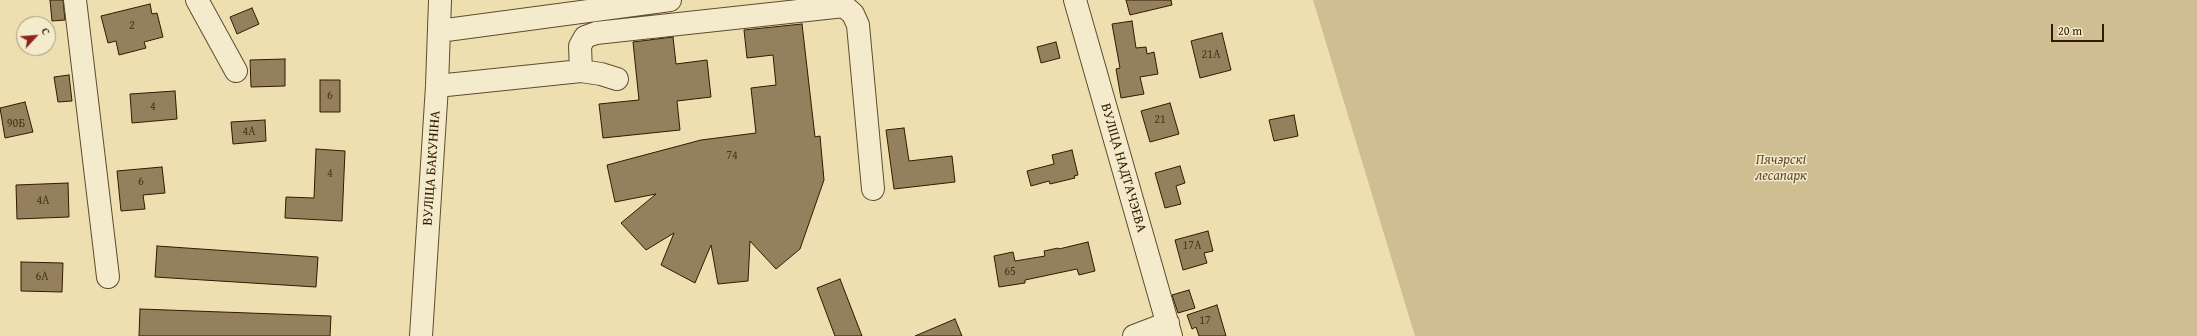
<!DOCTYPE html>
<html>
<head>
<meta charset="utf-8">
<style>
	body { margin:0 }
	#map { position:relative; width:2197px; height:336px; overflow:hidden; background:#eedfb0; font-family:"Gentium Book Plus",serif }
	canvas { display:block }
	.north { position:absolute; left:16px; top:16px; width:40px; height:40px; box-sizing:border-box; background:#f4eacc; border:1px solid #a6977b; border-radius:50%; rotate:64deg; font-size:11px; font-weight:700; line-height:16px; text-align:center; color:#321a01 }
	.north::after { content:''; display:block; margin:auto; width:14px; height:18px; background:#8f2418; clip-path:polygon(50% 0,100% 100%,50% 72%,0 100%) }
	.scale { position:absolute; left:2051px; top:24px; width:53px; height:18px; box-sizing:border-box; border:2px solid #321a01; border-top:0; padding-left:5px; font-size:12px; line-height:14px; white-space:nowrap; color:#321a01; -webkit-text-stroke:3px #f4eacc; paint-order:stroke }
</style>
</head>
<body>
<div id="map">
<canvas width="2197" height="336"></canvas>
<div class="north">С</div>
<div class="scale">20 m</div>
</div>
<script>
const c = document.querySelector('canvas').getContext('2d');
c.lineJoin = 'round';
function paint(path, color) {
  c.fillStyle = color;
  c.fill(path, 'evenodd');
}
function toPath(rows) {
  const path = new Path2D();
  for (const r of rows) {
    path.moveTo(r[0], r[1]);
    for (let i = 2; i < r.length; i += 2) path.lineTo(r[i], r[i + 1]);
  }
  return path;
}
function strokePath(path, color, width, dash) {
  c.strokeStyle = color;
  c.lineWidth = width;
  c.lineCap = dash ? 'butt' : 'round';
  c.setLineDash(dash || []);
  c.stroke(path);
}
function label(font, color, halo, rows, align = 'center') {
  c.font = font + ' "Gentium Book Plus",serif';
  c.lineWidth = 3;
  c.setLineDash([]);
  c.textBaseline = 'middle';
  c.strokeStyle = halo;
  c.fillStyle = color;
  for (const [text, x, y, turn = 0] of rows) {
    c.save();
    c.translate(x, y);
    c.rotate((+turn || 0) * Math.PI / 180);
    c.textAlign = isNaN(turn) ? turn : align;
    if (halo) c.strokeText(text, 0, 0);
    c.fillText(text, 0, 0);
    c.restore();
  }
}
const green = toPath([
	[1313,0,2197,0,2197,336,1415,336]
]);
const building = toPath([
	[50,0,63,0,65,20,52,21,50,0],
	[1126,0,1171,0,1172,5,1130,15,1126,0],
	[150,4,152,14,157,13,163,37,144,42,146,48,119,55,116,41,108,43,101,16,150,4],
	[252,8,259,24,237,34,230,17,252,8],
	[1132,21,1136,48,1146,47,1147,54,1154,52,1158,74,1140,77,1144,94,1121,98,1116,69,1120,68,1112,24,1132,21],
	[802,24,815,137,820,136,824,180,800,249,776,269,750,241,748,281,718,284,711,245,695,283,661,265,674,233,646,250,621,223,656,194,615,202,607,165,701,140,756,133,751,88,776,85,773,55,747,58,744,30,802,24],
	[1222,33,1231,70,1200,78,1191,41,1222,33],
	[673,37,676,64,707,60,711,97,677,101,680,130,603,138,599,104,639,100,633,42,673,37],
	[1056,42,1060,58,1041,63,1037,47,1056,42],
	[285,59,285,86,251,87,250,60,285,59],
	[69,75,72,101,58,102,54,77,69,75],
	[320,80,340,80,340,112,320,112,320,80],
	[175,91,177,119,132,123,130,94,175,91],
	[25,102,33,132,5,138,0,108,25,102],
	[1170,103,1179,134,1150,142,1141,111,1170,103],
	[1294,115,1298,136,1274,141,1269,120,1294,115],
	[265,120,266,141,233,144,231,122,265,120],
	[904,128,909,161,952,156,955,182,894,189,886,130,904,128],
	[316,149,345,151,342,221,285,218,286,197,314,198,316,149],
	[1072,150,1078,175,1074,176,1075,178,1050,184,1049,181,1031,186,1027,171,1054,164,1052,155,1072,150],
	[1180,166,1185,183,1176,186,1181,204,1165,208,1155,173,1180,166],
	[162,167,165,193,143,195,145,209,121,211,117,171,162,167],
	[68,183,69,217,17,219,16,185,68,183],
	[1208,231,1213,251,1204,253,1207,263,1183,270,1175,240,1208,231],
	[1088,242,1095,271,1079,275,1077,269,1025,280,1025,283,999,287,994,256,1013,252,1015,261,1045,256,1044,251,1058,248,1059,249,1088,242],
	[157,246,318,257,316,287,155,277,157,246],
	[21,262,63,263,62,292,21,291,21,262],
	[840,279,862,336,835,336,817,288,840,279],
	[1189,290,1195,308,1178,313,1172,295,1189,290],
	[1217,305,1226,336,1199,336,1196,327,1192,329,1187,315,1217,305],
	[140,309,331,316,330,336,139,336,140,309],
	[955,319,962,336,915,336,955,319]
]);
const minor = toPath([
	[75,0,108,277],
	[197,0,236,71],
	[1075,0,1171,336],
	[439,31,670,0],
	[581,71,580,46,585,37,596,33,844,6,853,14,858,25,873,189],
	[437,86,581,71,601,74,617,79],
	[421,336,437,86,440,0],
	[1134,336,1168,323]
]);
const numberNames = [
	["2",132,26],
	["21А",1211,55],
	["6",330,96],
	["4",153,107],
	["21",1160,120],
	["90Б",16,124],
	["4А",249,132],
	["74",732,156],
	["4",330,174],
	["6",141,182],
	["4А",43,201],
	["17А",1192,246],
	["65",1010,272],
	["6А",42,277],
	["17",1205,321]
];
const parkNames = [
	["Пячэрскі",1781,160],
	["лесапарк",1781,176]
];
const streetNames = [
	["ВУЛІЦА БАКУНІНА",432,168,-86],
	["ВУЛІЦА НАДТАЧЭЕВА",1123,168,74]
];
paint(green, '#cebe92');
paint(building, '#94805c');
strokePath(building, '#321a01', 1);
strokePath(minor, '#614b2d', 24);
strokePath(minor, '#f4eacc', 22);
label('12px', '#4a3418', null, numberNames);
label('italic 14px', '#614b2c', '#f4eacc', parkNames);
label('14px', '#321a01', '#f4eacc', streetNames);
</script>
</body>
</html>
